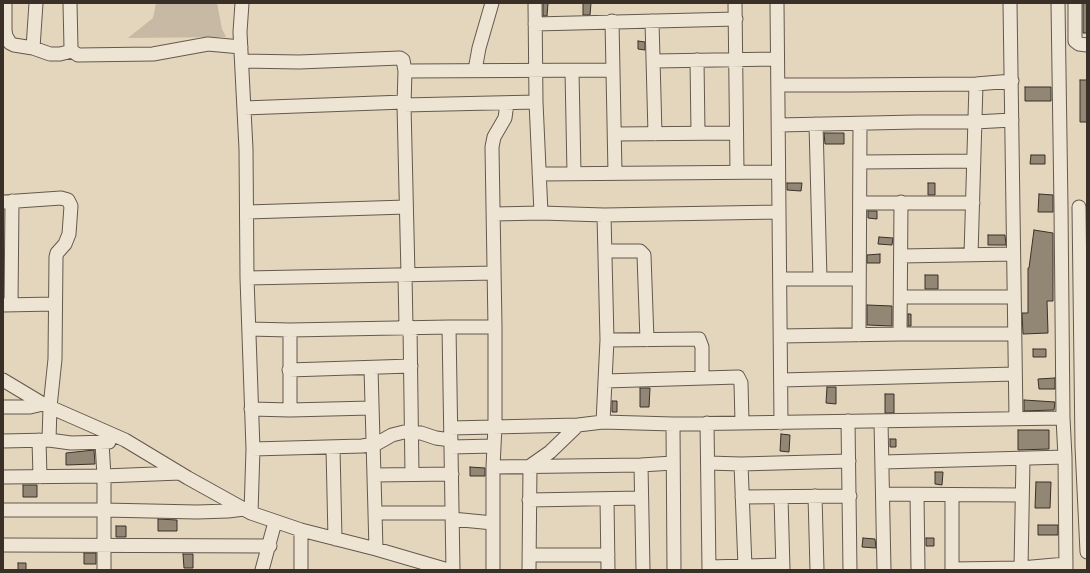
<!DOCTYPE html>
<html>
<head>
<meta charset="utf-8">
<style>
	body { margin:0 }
	#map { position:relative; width:1090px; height:573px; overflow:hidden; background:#e4d5bd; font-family:"IM FELL French Canon",serif }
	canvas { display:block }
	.frame { position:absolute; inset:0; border:4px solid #3a3028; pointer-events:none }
</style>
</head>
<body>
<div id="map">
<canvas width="1090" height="573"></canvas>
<div class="frame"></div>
</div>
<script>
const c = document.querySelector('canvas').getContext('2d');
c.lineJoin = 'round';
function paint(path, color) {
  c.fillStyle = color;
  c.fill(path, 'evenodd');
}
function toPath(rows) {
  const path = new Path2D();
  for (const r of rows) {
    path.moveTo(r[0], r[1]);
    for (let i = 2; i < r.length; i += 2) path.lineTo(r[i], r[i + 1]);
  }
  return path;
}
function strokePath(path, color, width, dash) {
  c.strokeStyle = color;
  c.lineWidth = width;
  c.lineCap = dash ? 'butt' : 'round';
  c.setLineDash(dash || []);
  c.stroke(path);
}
const green = toPath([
	[156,3,217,3,222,29,226,37,128,38,153,18]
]);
const building = toPath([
	[543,3,548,3,547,16,543,16,543,3],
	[583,3,591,3,590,15,583,15,583,3],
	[1083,3,1087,3,1087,33,1083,33,1083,3],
	[638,41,645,42,645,50,638,49,638,41],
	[1080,80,1087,80,1087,122,1080,122,1080,80],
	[1025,87,1051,87,1051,101,1025,101,1025,87],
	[824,133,844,133,844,144,825,144,824,133],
	[1031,155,1045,155,1045,164,1030,164,1031,155],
	[787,183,802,183,801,191,787,190,787,183],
	[928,183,935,183,935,195,928,195,928,183],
	[1039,194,1053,195,1053,212,1038,212,1039,194],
	[868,211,877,211,877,219,868,218,868,211],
	[1034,230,1053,233,1053,301,1047,301,1048,333,1023,334,1022,313,1028,313,1028,268,1029,268,1034,230],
	[988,235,1005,235,1006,245,988,245,988,235],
	[879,237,893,238,892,245,878,244,879,237],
	[880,254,880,263,867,263,867,255,880,254],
	[925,275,938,275,938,289,925,289,925,275],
	[867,305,892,306,892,326,867,325,867,305],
	[908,314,911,314,911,326,908,326,908,314],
	[1033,349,1046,349,1046,357,1033,357,1033,349],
	[1055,378,1055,389,1039,389,1038,379,1055,378],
	[827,387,836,387,836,404,826,403,827,387],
	[640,388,650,388,649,407,640,407,640,388],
	[885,394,894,394,894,413,885,413,885,394],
	[1024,400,1055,402,1054,410,1024,411,1024,400],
	[612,401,617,401,617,412,612,412,612,401],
	[1018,430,1049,430,1049,449,1018,450,1018,430],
	[781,434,790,435,789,452,780,451,781,434],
	[890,439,896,439,896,447,890,447,890,439],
	[94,450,95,464,66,465,66,453,94,450],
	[470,467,485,468,485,476,470,476,470,467],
	[935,472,943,472,942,485,935,484,935,472],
	[1036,482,1051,482,1050,508,1035,508,1036,482],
	[23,485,37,485,37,497,23,497,23,485],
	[158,519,177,520,177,531,158,531,158,519],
	[1038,525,1058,525,1058,535,1038,535,1038,525],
	[116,526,126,526,126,537,116,537,116,526],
	[863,538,875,539,876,548,862,547,863,538],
	[926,538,934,538,934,546,926,546,926,538],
	[84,553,96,553,96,564,84,564,84,553],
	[183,554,193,554,193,568,184,568,183,554],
	[18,563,26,563,26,570,18,570,18,563]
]);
const minor = toPath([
	[5,3,5,30,6,36,10,43,14,45,33,48,50,54,60,54,72,51],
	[70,3,71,48,72,51,78,55,153,54,208,44,241,47],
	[242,3,240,32,246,149,247,278,253,449,251,513],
	[535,3,536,102,541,213],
	[735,3,737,172],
	[777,3,781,423],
	[1010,3,1016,418],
	[1058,3,1061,207,1063,418,1065,457,1066,570],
	[1075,3,1075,41,1079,44,1087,45],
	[612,21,615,173],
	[652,21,655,134],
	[535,24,736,19],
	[33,48,36,3],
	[697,60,698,133],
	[242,61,299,62,400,58,403,60,405,71,404,105,408,275],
	[654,61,777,59],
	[475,70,479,48,492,3],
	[405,71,613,70],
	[572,71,574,173],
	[778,85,848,85,976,84,1012,81],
	[404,105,536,102],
	[244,108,404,102],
	[816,124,820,279],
	[779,125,916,122,975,122,1012,120],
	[615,134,736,133],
	[860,162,974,161],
	[539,174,778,172],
	[3,202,61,198,68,200,71,206,69,234,65,244,57,253,56,257,55,359,50,407,49,440],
	[860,203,973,203],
	[1079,207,1082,447,1087,552],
	[247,212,406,207],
	[494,214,541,213,604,215,779,212],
	[606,251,640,251,644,255,647,340],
	[971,255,976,84],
	[901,256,1013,254],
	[405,275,406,327],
	[247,278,494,273],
	[780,279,859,279],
	[901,297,1013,297],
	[3,305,55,304],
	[11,305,12,201],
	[410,327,412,474],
	[449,327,453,570],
	[249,329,290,330,449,327,495,327],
	[290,330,290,410],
	[900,334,901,202],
	[859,335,860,124],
	[781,336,900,334,1014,334],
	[607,340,699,339,702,347,702,378],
	[371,368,376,549],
	[289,370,411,366],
	[3,380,43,404,125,440,188,478,251,513,301,530,376,549,448,570],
	[781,380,1015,374],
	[605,381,738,377,741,383,742,422],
	[3,407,30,407,43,404],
	[251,409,290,410,371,408],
	[848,421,850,570],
	[881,421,884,570],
	[603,422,607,340,604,215],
	[707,423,709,570],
	[673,424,674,570],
	[451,428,578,425,603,422,673,424,1063,418],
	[39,440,40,477],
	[3,441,49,440,71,443,109,442],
	[102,443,104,476,104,570],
	[451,447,494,446],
	[333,448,335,539],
	[253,449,362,446,376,444,392,435,404,432,421,433,436,438,451,440],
	[883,462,1065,457],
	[708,463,741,464,849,461],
	[741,464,745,567],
	[641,465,643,570],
	[493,467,641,465,673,463],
	[374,475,452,474],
	[3,477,104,476,180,473],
	[883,494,1022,495],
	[917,495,918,570],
	[815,496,817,570],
	[742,497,850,496],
	[781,497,783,570],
	[607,499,608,570],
	[529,500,641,498],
	[3,510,104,510,197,512,228,511,244,509],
	[375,513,452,513],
	[452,519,493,523],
	[301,530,301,570],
	[3,545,270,546],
	[529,555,608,555],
	[709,567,783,565],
	[1021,568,1023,459],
	[952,569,1021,568,1066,564],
	[262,570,275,522],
	[493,570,493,467,495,426,495,327,492,147,494,137,505,118,507,103],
	[529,570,530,466,550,452,578,425],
	[952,570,952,495]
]);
paint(green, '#c7b9a4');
paint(building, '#928675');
strokePath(building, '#3a3028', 1);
strokePath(minor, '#64594d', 15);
strokePath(minor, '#ede4d4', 13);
</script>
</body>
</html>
